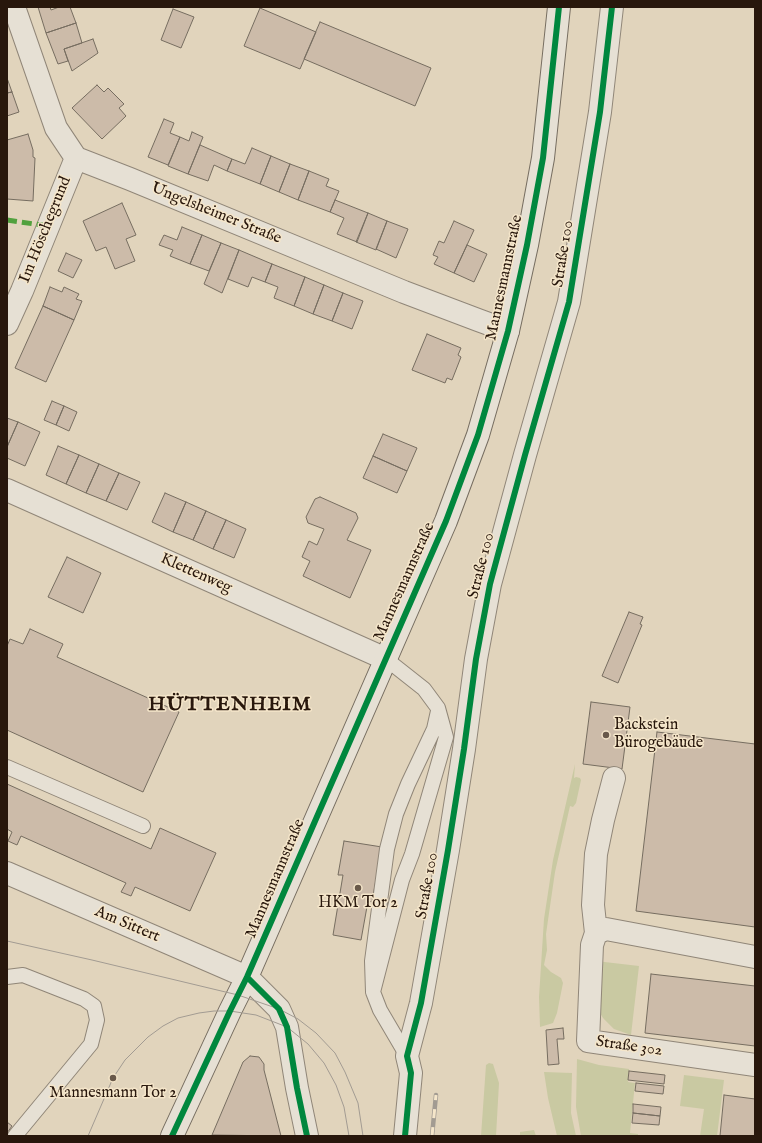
<!DOCTYPE html>
<html>
<head>
<meta charset="utf-8">
<style>
	body { margin:0 }
	#map { position:relative; width:762px; height:1143px; overflow:hidden; background:#e1d4bc; font-family:"IM FELL English",serif }
	canvas { display:block }
	.frame { position:absolute; inset:0; border:8px solid #28170c; pointer-events:none }
</style>
</head>
<body>
<div id="map">
<canvas width="762" height="1143"></canvas>
<div class="frame"></div>
</div>
<script>
const c = document.querySelector('canvas').getContext('2d');
c.lineJoin = 'round';
function paint(path, color) {
  c.fillStyle = color;
  c.fill(path, 'evenodd');
}
function toPath(rows) {
  const path = new Path2D();
  for (const r of rows) {
    path.moveTo(r[0], r[1]);
    for (let i = 2; i < r.length; i += 2) path.lineTo(r[i], r[i + 1]);
  }
  return path;
}
function strokePath(path, color, width, dash) {
  c.strokeStyle = color;
  c.lineWidth = width;
  c.lineCap = dash ? 'butt' : 'round';
  c.setLineDash(dash || []);
  c.stroke(path);
}
function label(font, color, halo, rows, align = 'center') {
  c.font = font + ' "IM FELL English",serif';
  c.lineWidth = 3;
  c.setLineDash([]);
  c.textBaseline = 'middle';
  c.strokeStyle = halo;
  c.fillStyle = color;
  for (const [text, x, y, turn = 0] of rows) {
    c.save();
    c.translate(x, y);
    c.rotate((+turn || 0) * Math.PI / 180);
    c.textAlign = isNaN(turn) ? turn : align;
    if (halo) c.strokeText(text, 0, 0);
    c.fillText(text, 0, 0);
    c.restore();
  }
}
const green = toPath([
	[575,764,574,778,576,777,580,778,581,780,576,803,573,807,570,806,555,872,546,934,547,950,544,965,551,972,561,978,563,983,557,1013,553,1023,540,1027,539,997,544,919,553,860],
	[596,961,639,966,631,1035,614,1029,603,1018,599,1011],
	[577,1059,599,1065,629,1069,628,1082,635,1083,630,1133,638,1134,638,1136,581,1136,576,1107],
	[489,1063,493,1064,499,1083,496,1136,481,1136,486,1065],
	[544,1072,572,1073,571,1113,576,1136,557,1136,548,1098],
	[684,1075,724,1080,717,1136,700,1136,704,1109,680,1106],
	[534,1130,536,1136,520,1136,520,1132]
]);
const building = toPath([
	[38,7,50,7,51,10,59,7,70,7,76,23,46,33,38,7],
	[260,8,316,32,300,69,244,46,260,8],
	[173,9,194,17,181,48,161,40,173,9],
	[320,22,431,68,415,106,304,59,320,22],
	[76,23,82,43,64,49,68,61,58,64,46,33,76,23],
	[93,39,98,53,72,71,64,49,93,39],
	[7,78,12,92,7,93,7,78],
	[97,85,104,92,108,88,124,104,119,108,126,116,102,139,72,108,97,85],
	[12,92,19,112,7,116,7,93,12,92],
	[164,119,174,123,170,133,180,137,168,165,148,157,164,119],
	[192,132,203,137,188,174,168,166,180,137,189,141,192,132],
	[28,134,33,150,33,157,35,158,33,201,7,199,7,140,28,134],
	[200,145,232,159,227,171,214,165,208,181,188,174,200,145],
	[252,148,271,156,260,184,227,171,232,159,245,164,252,148],
	[271,156,290,164,279,192,260,184,271,156],
	[290,164,309,171,298,200,279,192,290,164],
	[309,171,329,179,326,186,339,191,330,212,298,200,309,171],
	[335,200,368,213,357,242,337,234,344,218,330,212,335,200],
	[122,203,136,235,126,239,135,261,115,269,106,247,96,251,83,221,122,203],
	[368,213,387,221,376,250,356,242,368,213],
	[387,221,408,229,396,258,376,249,387,221],
	[454,221,474,230,454,273,434,264,438,257,433,255,439,241,444,243,454,221],
	[182,227,202,235,190,264,170,256,173,250,159,245,164,235,177,240,182,227],
	[202,235,221,243,209,271,190,264,202,235],
	[221,243,239,250,222,293,204,284,221,243],
	[467,245,487,254,474,282,454,273,467,245],
	[239,250,272,264,265,282,252,277,248,287,228,279,239,250],
	[66,253,82,260,73,278,58,271,66,253],
	[272,264,305,277,294,306,274,298,278,287,265,282,272,264],
	[305,277,324,285,313,314,294,306,305,277],
	[324,285,343,293,332,321,313,314,324,285],
	[50,287,62,292,64,287,79,294,76,299,82,301,74,320,43,306,50,287],
	[343,293,363,301,352,329,332,321,343,293],
	[43,306,74,320,46,382,15,368,43,306],
	[427,334,461,348,458,355,461,357,452,380,447,378,445,383,412,370,427,334],
	[52,401,64,406,56,425,44,420,52,401],
	[64,406,77,412,69,431,56,425,64,406],
	[7,418,18,422,7,447,7,418],
	[18,422,40,432,25,466,7,458,7,447,18,422],
	[383,434,417,448,407,471,373,456,383,434],
	[58,446,79,455,66,484,46,475,58,446],
	[79,455,99,464,86,493,66,484,79,455],
	[373,456,407,471,397,493,363,478,373,456],
	[99,464,119,473,106,501,86,493,99,464],
	[119,473,140,482,127,510,106,501,119,473],
	[165,493,186,502,173,532,152,522,165,493],
	[320,497,356,513,358,518,347,540,371,550,350,598,303,576,310,561,302,557,309,541,317,545,324,529,308,523,306,517,315,499,320,497],
	[186,502,206,511,193,540,173,532,186,502],
	[206,511,226,520,213,549,193,540,206,511],
	[226,520,246,529,234,558,213,549,226,520],
	[67,557,101,573,83,613,48,597,67,557],
	[629,612,643,617,640,624,642,625,618,683,602,676,629,612],
	[30,629,63,644,57,657,179,712,143,792,7,730,7,646,10,639,23,644,30,629],
	[591,702,630,707,622,769,583,764,591,702],
	[657,732,755,744,755,927,636,911,657,732],
	[7,784,151,849,160,828,216,853,190,911,135,887,131,896,121,892,126,883,21,836,17,845,8,841,12,832,7,829,7,784],
	[344,841,382,847,372,902,368,901,361,940,333,935,343,875,338,875,344,841],
	[651,974,755,986,755,1046,645,1033,651,974],
	[563,1028,564,1039,557,1039,559,1064,548,1065,546,1030,563,1028],
	[250,1056,259,1057,264,1064,264,1070,281,1136,212,1135,243,1062,250,1056],
	[629,1071,665,1075,664,1084,628,1080,629,1071],
	[636,1083,664,1086,663,1094,635,1091,636,1083],
	[724,1095,755,1099,755,1136,720,1136,724,1095],
	[633,1104,661,1107,660,1116,633,1113,633,1104],
	[633,1113,660,1116,659,1125,632,1123,633,1113],
	[7,1122,12,1126,7,1133,7,1122]
]);
const service = toPath([
	[7,767,143,826],
	[7,977,23,975,84,999,94,1006,97,1020,91,1044,15,1136],
	[373,992,402,880,412,854,446,737,438,708,424,689,386,659],
	[407,1056,380,1010,373,992,372,961,387,849,396,814,408,784,434,729,438,711]
]);
const minor = toPath([
	[14,7,56,128,76,158,130,179,404,292,478,320,508,331],
	[7,324,22,291,76,158],
	[7,490,386,659],
	[614,778,603,820,596,854,593,905,596,933,592,945,588,1041,755,1065],
	[7,873,247,977],
	[596,933,606,929,755,957],
	[405,1136,411,1073,407,1056,421,1003,448,850,464,749,476,659,490,584,525,455,569,302,600,112,612,7]
]);
const tertiary = toPath([
	[247,977,279,1009,287,1027,297,1088,307,1136]
]);
const secondary = toPath([
	[172,1136,230,1011,247,977,446,521,478,435,508,331,527,245,543,158,559,7]
]);
const tram = toPath([
	[7,941,92,960,238,995,279,1009,298,1019,316,1033,335,1053,345,1072,358,1103,363,1136],
	[88,1136,113,1078,125,1060,148,1037,163,1026,178,1018,199,1013,214,1011,230,1011,256,1015,287,1027,308,1044,324,1063,336,1085,344,1107,349,1136]
]);
const rail = toPath([
	[432,1136,436,1095]
]);
const quiet = toPath([
	[7,220,48,226]
]);
const cycleway = toPath([
	[247,977,279,1009,287,1027,297,1088,307,1136],
	[172,1136,230,1011,247,977,446,521,478,435,508,331,527,245,543,158,559,7],
	[405,1136,411,1073,407,1056,421,1003,448,850,464,749,476,659,490,584,525,455,569,302,600,112,612,7]
]);
const markers = [
	[606,735,4,"#69594a"],
	[358,888,4,"#69594a"],
	[113,1078,4,"#69594a"]
];
const streetNames = [
	["Ungelsheimer Straße",216,214,22],
	["Im Höschegrund",46,230,-68],
	["Straße 100",564,254,-81],
	["Mannesmannstraße",505,278,-78],
	["Straße 100",482,566,-76],
	["Klettenweg",196,574,24],
	["Mannesmannstraße",405,582,-66],
	["Mannesmannstraße",276,879,-67],
	["Straße 100",428,886,-80],
	["Am Sittert",127,925,23],
	["Straße 302",629,1047,8]
];
const poiNames = [
	["Backstein",614,726,"left"],
	["Bürogebäude",614,744,"left"],
	["HKM Tor 2",358,904],
	["Mannesmann Tor 2",113,1094]
];
const districtNames = [
	["HÜTTENHEIM",230,706]
];
paint(green, '#c9c9a2');
paint(building, '#ccbba9');
strokePath(building, '#766d60', 1);
strokePath(service, '#908678', 16);
strokePath(minor, '#908678', 24);
strokePath(tertiary, '#908678', 24);
strokePath(secondary, '#766d60', 24);
strokePath(service, '#e6e0d4', 14);
strokePath(minor, '#e6e0d4', 22);
strokePath(tertiary, '#e6e0d4', 22);
strokePath(secondary, '#e6e0d4', 22);
strokePath(tram, '#a29b92', 1);
strokePath(rail, '#a29b92', 4.5);
strokePath(rail, '#f5e6ca', 3, [9]);
strokePath(quiet, '#51a13e', 5, [10, 5]);
strokePath(cycleway, '#00873e', 6);
for (const [x, y, r, color] of markers) {
  const dot = new Path2D();
  dot.arc(x, y, r, 0, 2 * Math.PI);
  c.fillStyle = color;
  c.fill(dot);
  strokePath(dot, '#f5e6ca', 1.5);
}
label('16px', '#28170c', '#f5e6ca', streetNames);
label('16px', '#28170c', '#f5e6ca', poiNames);
c.letterSpacing = '1px';
label('bold 20px', '#28170c', '#f5e6ca', districtNames);
c.letterSpacing = '0px';
</script>
</body>
</html>
